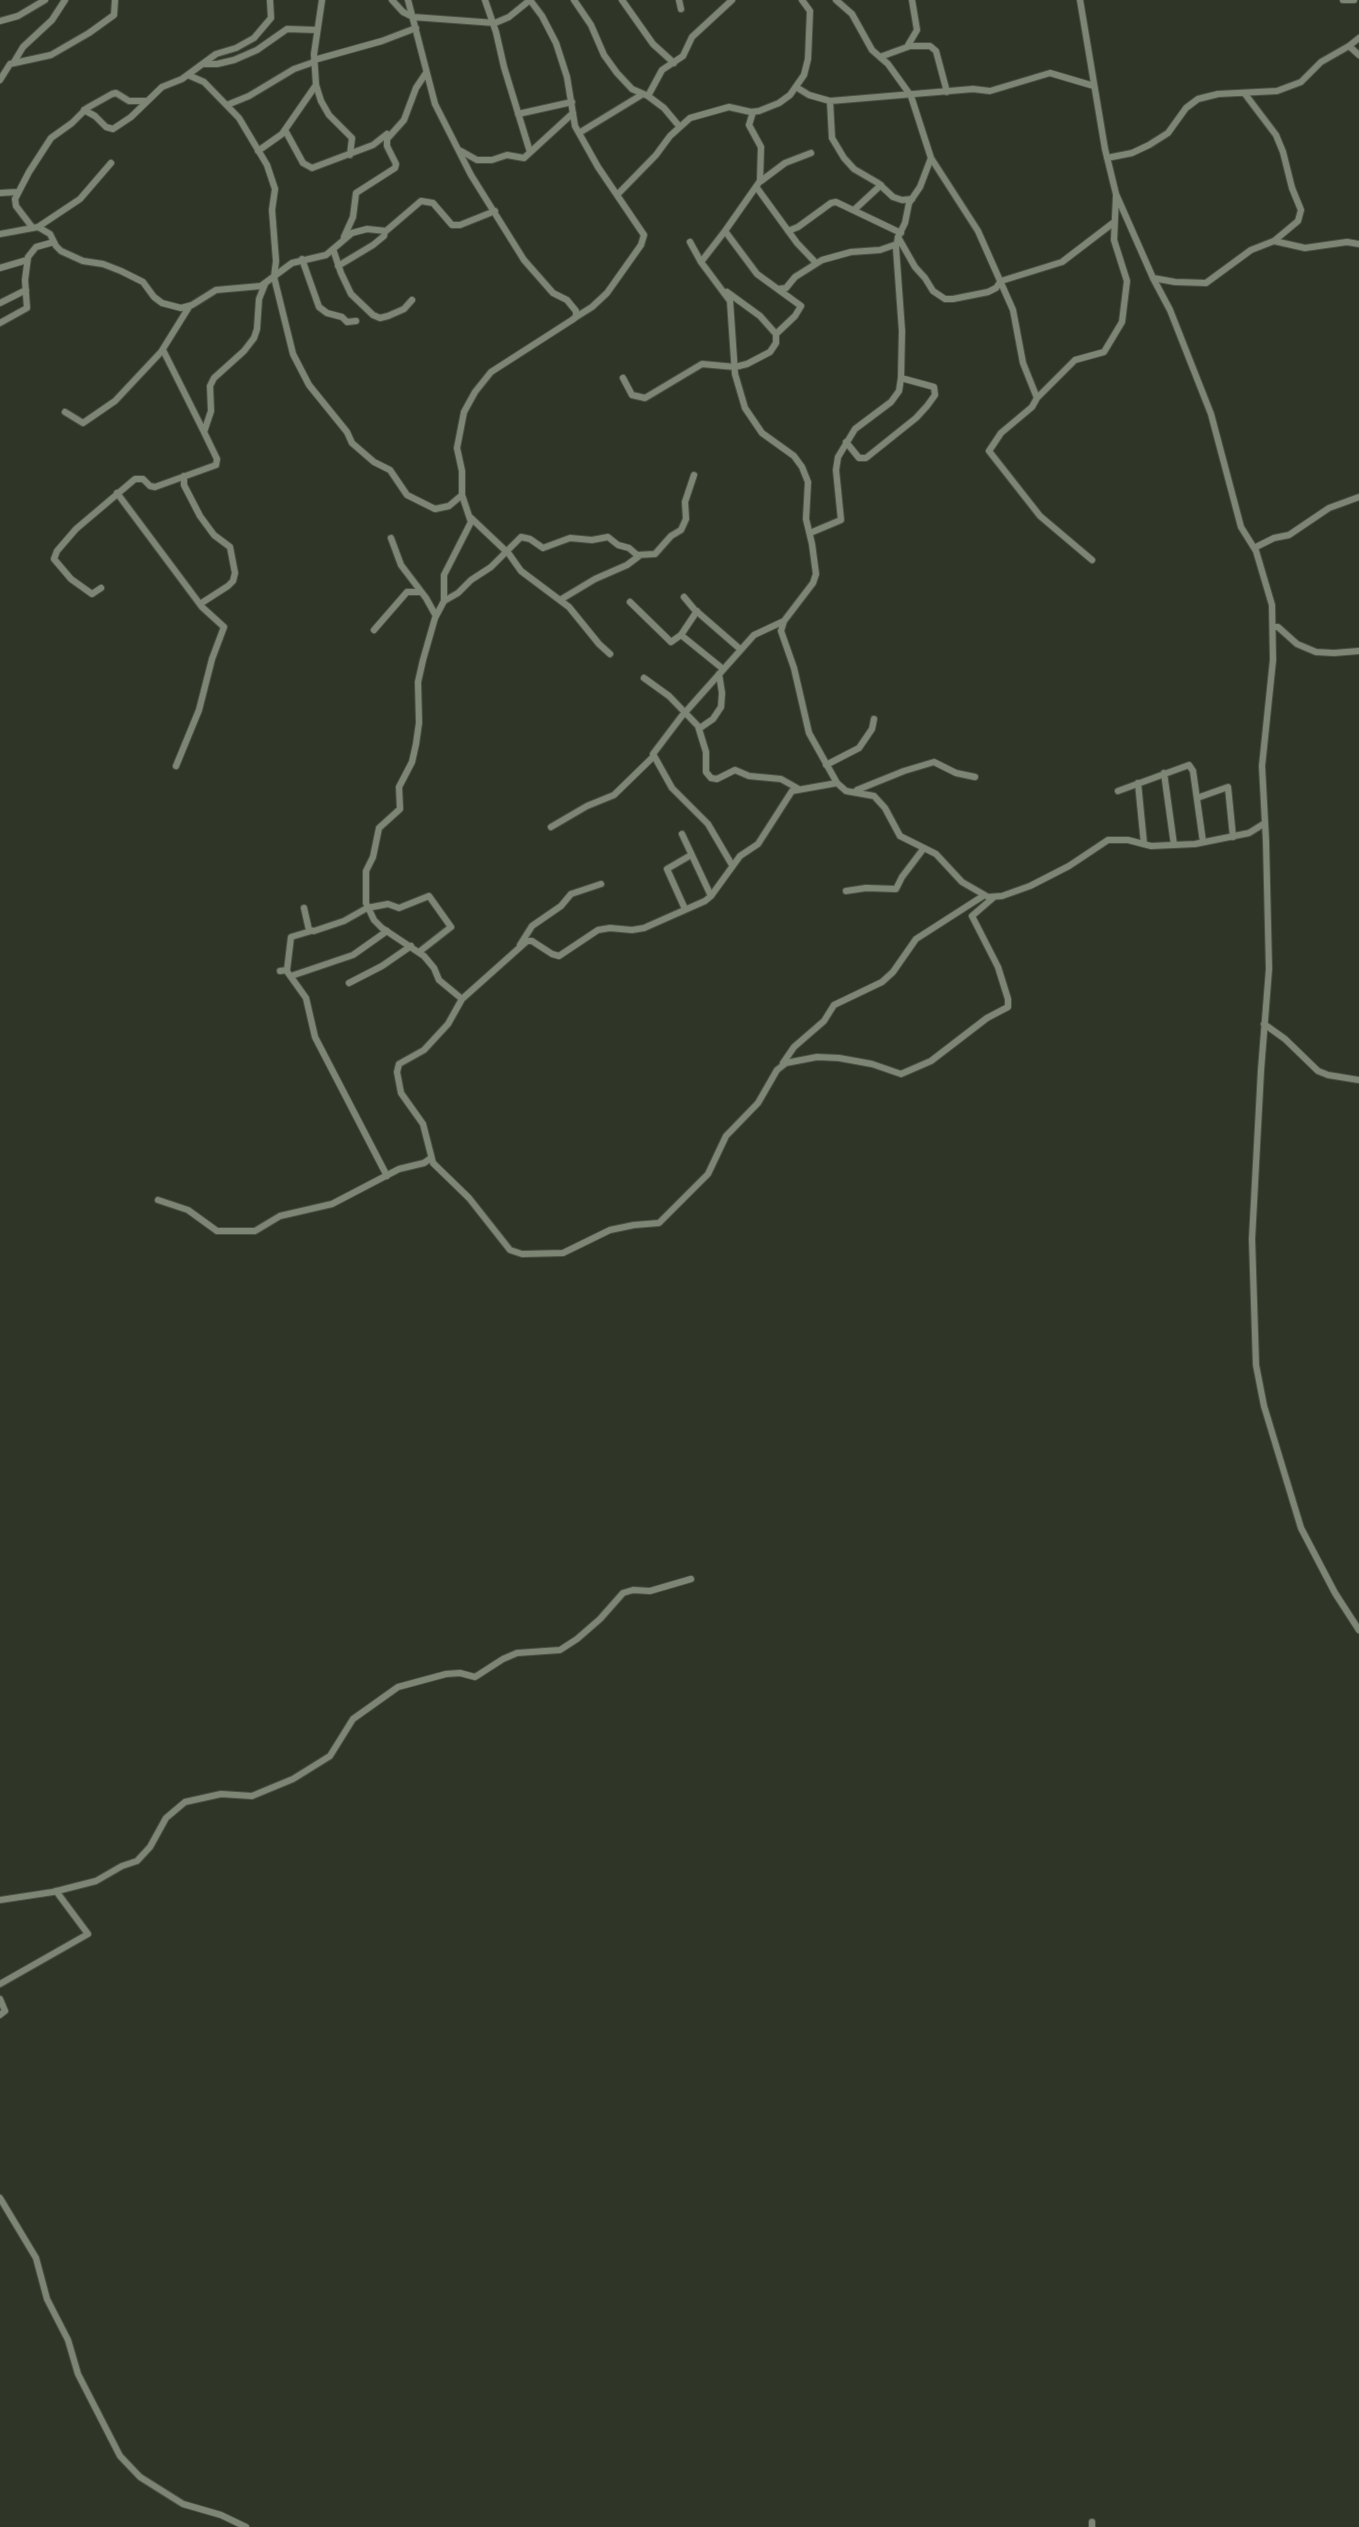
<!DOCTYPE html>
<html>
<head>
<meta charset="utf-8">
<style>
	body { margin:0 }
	canvas { display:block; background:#2f3627 }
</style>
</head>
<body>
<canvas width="1359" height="2527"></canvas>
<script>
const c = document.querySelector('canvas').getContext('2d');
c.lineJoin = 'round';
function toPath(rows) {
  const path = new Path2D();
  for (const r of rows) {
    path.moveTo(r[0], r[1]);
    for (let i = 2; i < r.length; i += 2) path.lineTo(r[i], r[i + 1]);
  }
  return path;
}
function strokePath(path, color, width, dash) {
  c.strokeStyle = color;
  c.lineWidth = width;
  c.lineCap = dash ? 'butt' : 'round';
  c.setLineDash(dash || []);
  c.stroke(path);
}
const minor = toPath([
	[392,0,403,12,413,17,495,23,509,17,530,0],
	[408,0,435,104,471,175,524,260,553,293,567,300,576,311,576,317,572,320,491,372,475,392,464,412,457,448,462,471,462,495,471,522,444,575,444,601,435,618,423,660,418,682,419,723,416,744,412,762,399,787,400,809,379,828,373,857,366,871,366,903,374,920,382,928,424,956,434,968,439,980,462,999],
	[485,0,496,32,504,67,530,152],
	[530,0,542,16,556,43,567,77,575,126,598,167,644,235,641,245,607,293,592,307,576,317],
	[574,0,591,25,604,55,617,73,632,89,648,96,664,108,679,126],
	[622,0,653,44,674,63],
	[679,0,681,9],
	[836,0,852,14,872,50,888,64,911,96,931,158,978,231,1013,310,1023,363,1037,398,1032,407,1001,433,989,451,1040,516,1092,560],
	[1080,0,1105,149,1116,194,1153,278,1170,310,1211,414,1241,527,1256,551,1272,605,1273,660,1262,766,1266,841,1269,969,1261,1070,1252,1239,1256,1365,1264,1406,1301,1528,1335,1593,1359,1630],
	[1343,0,1354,0],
	[0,21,18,16,45,0],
	[1349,46,1359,55],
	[907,47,917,30,912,0],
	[880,57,910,46,930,46,936,51,947,92],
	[314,60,382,41,416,28],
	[14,62,23,47,52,20,65,0],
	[204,64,217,64,234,60,257,50,287,29,317,30],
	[188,75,204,82,239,118,267,165,275,189,272,210,276,261,274,277,293,354,309,385,347,432,352,443,374,462,390,470,407,495,435,509,449,506,462,495],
	[0,80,10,64,51,55,89,33,114,15,115,0],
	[316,85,321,101,329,115,352,138,350,155],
	[796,87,809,95,830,101,973,89,990,91,1050,73,1094,86],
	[1245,94,1276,135,1283,152,1292,188,1301,210,1298,221,1274,241],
	[648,96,662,70,683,56,692,37,732,0],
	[830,101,832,138,844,158,854,169,878,183,893,197,902,200,912,199],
	[227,105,249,96,294,69,314,62],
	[84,110,95,116,106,127,113,129,131,117,162,87,182,79,216,54,236,48,254,38,271,18,270,0],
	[518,114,572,102],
	[285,130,303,163,312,168,373,145,387,134],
	[579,133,643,94],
	[258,151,282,134,316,85,314,54,322,0],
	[461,151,477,160,492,160,507,155,524,158,573,113],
	[1107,158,1132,153,1149,145,1168,133,1186,108,1198,99,1218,94,1277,91,1301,82,1321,62,1349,46,1359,38],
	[761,181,785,163,811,153],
	[757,188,797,243,816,263],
	[0,193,17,192],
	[617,195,656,155,670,136,690,118,729,107,751,112,759,111,779,103,790,95,804,75,808,59,810,11,802,0],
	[854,210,881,185],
	[32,227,16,206,15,199,29,172,51,138,72,123,87,108,112,94,116,93,129,101,146,101],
	[38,227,80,199,111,163],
	[725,231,757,274,801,306,795,316,776,334],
	[788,231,798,227,831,203,836,202,901,233],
	[0,234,38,227,50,234,56,246,61,251,83,261,103,264,121,271,143,282,154,297,162,303,181,308,192,305,216,290,261,286,292,263,326,255,352,233,367,229,386,231,421,201,433,203,452,225,460,225,495,211],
	[344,237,353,217,356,193,395,168,396,164,387,146,387,139,404,120,416,88,426,73],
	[898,237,915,267,925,278,933,291,945,299,953,299,988,292,996,288,1001,281,1062,262,1113,223],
	[690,242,701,262,730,301,735,374,745,408,762,433,794,456,802,467,808,482,806,519,812,544,816,574,813,583,784,621,781,631,794,668,809,733,837,783,846,791,874,796,885,808,900,836,936,854,962,882,988,897,1002,896,1030,886,1069,866,1108,840,1128,840,1151,846,1195,844,1249,833,1265,823],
	[333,249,341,273,351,294,373,315,380,318,388,316,404,309,412,300],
	[302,259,319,307,327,313,342,317,347,322,356,321],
	[701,262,725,231,760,181,761,147,749,125,753,112],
	[338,266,373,245,384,236,385,231],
	[0,268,27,260],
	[1153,278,1175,282,1206,283,1251,250,1274,241,1305,248,1347,242,1359,244],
	[778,289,786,288,795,277,822,260,851,252,880,250,897,244],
	[0,303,26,290],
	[0,323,27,308,25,280,28,257,36,247,54,242],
	[163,350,204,432],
	[623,378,632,395,645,398,702,364,735,367,747,364,770,352,776,343,776,334,760,316,727,292],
	[1037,398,1075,360,1104,352,1122,322,1127,281,1114,240,1116,196],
	[65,412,83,423,115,401,161,352,189,307],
	[846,442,859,458,866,458,916,418,927,406,935,395,934,387,901,378],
	[184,476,184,485,200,516,214,535,230,547,235,573,233,581,228,586,200,604],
	[117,493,202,607,224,627,212,659,199,710,176,766],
	[471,518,509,554,521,571,569,607,599,644,610,654],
	[810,533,841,520,836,470,838,457,855,429,891,402,899,391,901,378,902,331,896,248,898,237,905,223,909,203,920,187,931,158],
	[391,538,401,565,426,598,436,616],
	[1254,548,1274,538,1289,535,1329,508,1359,497],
	[101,588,92,594,71,579,54,559,57,551,76,529,135,479,143,479,150,486,155,487,216,465,217,459,204,432,211,411,210,386,214,378,244,351,254,338,257,329,259,299,265,284],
	[684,597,694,609,740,649],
	[560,600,595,579,627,565,639,556],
	[444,601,458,593,471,580,491,567,521,537,530,539,543,548,570,538,592,540,608,537,618,545,629,548,637,555,655,554,671,536,681,530,686,519,685,502,694,475],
	[630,602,671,642,681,635,697,611],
	[1274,627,1278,627,1297,644,1316,652,1334,653,1359,651],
	[374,630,407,592,420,592],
	[681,635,723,669],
	[644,678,669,696,698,726,706,752,706,772,711,778,717,779,735,770,749,776,781,779,797,788],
	[700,728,713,719,721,707,722,693,719,674],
	[826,765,859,748,872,729,874,719],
	[1164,773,1174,845],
	[837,783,792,791,758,844,740,856,711,896,705,901,644,928,632,930,610,928,598,930,559,956,552,954,532,941,527,941,462,999,448,1024,424,1050,399,1064,397,1072,401,1093,423,1124,433,1163,469,1198,510,1250,522,1254,563,1253,610,1230,634,1225,659,1223,708,1174,726,1136,758,1103,777,1070,786,1063,817,1057,839,1058,872,1064,901,1074,931,1061,987,1018,1008,1007,1008,999,998,967,972,916,994,897],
	[1138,783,1144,844],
	[857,790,904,771,934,762,956,773,975,777],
	[1118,791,1189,765,1193,771,1203,842],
	[1197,798,1228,787,1233,837],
	[551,827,587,806,614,795,653,757],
	[682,834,711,896],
	[732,865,708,824,672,788,653,754,681,717,754,635,784,621],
	[846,891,866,888,896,889,902,877,924,848],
	[304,908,309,930,314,931,344,921,367,908,388,904,399,908,429,896,451,927,419,952],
	[685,909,667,869,691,855],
	[520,945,532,926,561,906,571,894,601,884],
	[286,970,306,998,315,1037,387,1176],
	[280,971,287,970,291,937,311,931],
	[291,976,353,955,387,931],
	[349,983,382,966,411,946],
	[1264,1024,1285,1039,1318,1071,1328,1075,1359,1080],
	[783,1063,794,1047,824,1021,834,1005,882,982,893,972,916,939,983,896],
	[158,1200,188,1210,217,1231,255,1231,280,1216,332,1204,399,1169,424,1163,431,1158],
	[0,1900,53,1892,96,1881,122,1866,137,1861,150,1847,166,1818,185,1802,221,1794,252,1796,293,1779,330,1756,353,1719,398,1687,446,1674,460,1673,475,1677,503,1659,517,1653,560,1650,577,1639,600,1619,623,1593,633,1590,650,1591,691,1579],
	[0,1984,88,1934,56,1891],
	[0,1999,5,2011,0,2015],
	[0,2198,36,2258,47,2299,68,2340,78,2374,120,2456,140,2477,183,2504,221,2515,246,2527],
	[1092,2522,1092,2527]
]);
strokePath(minor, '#4b5145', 8);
strokePath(minor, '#7d8675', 6);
</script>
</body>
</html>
